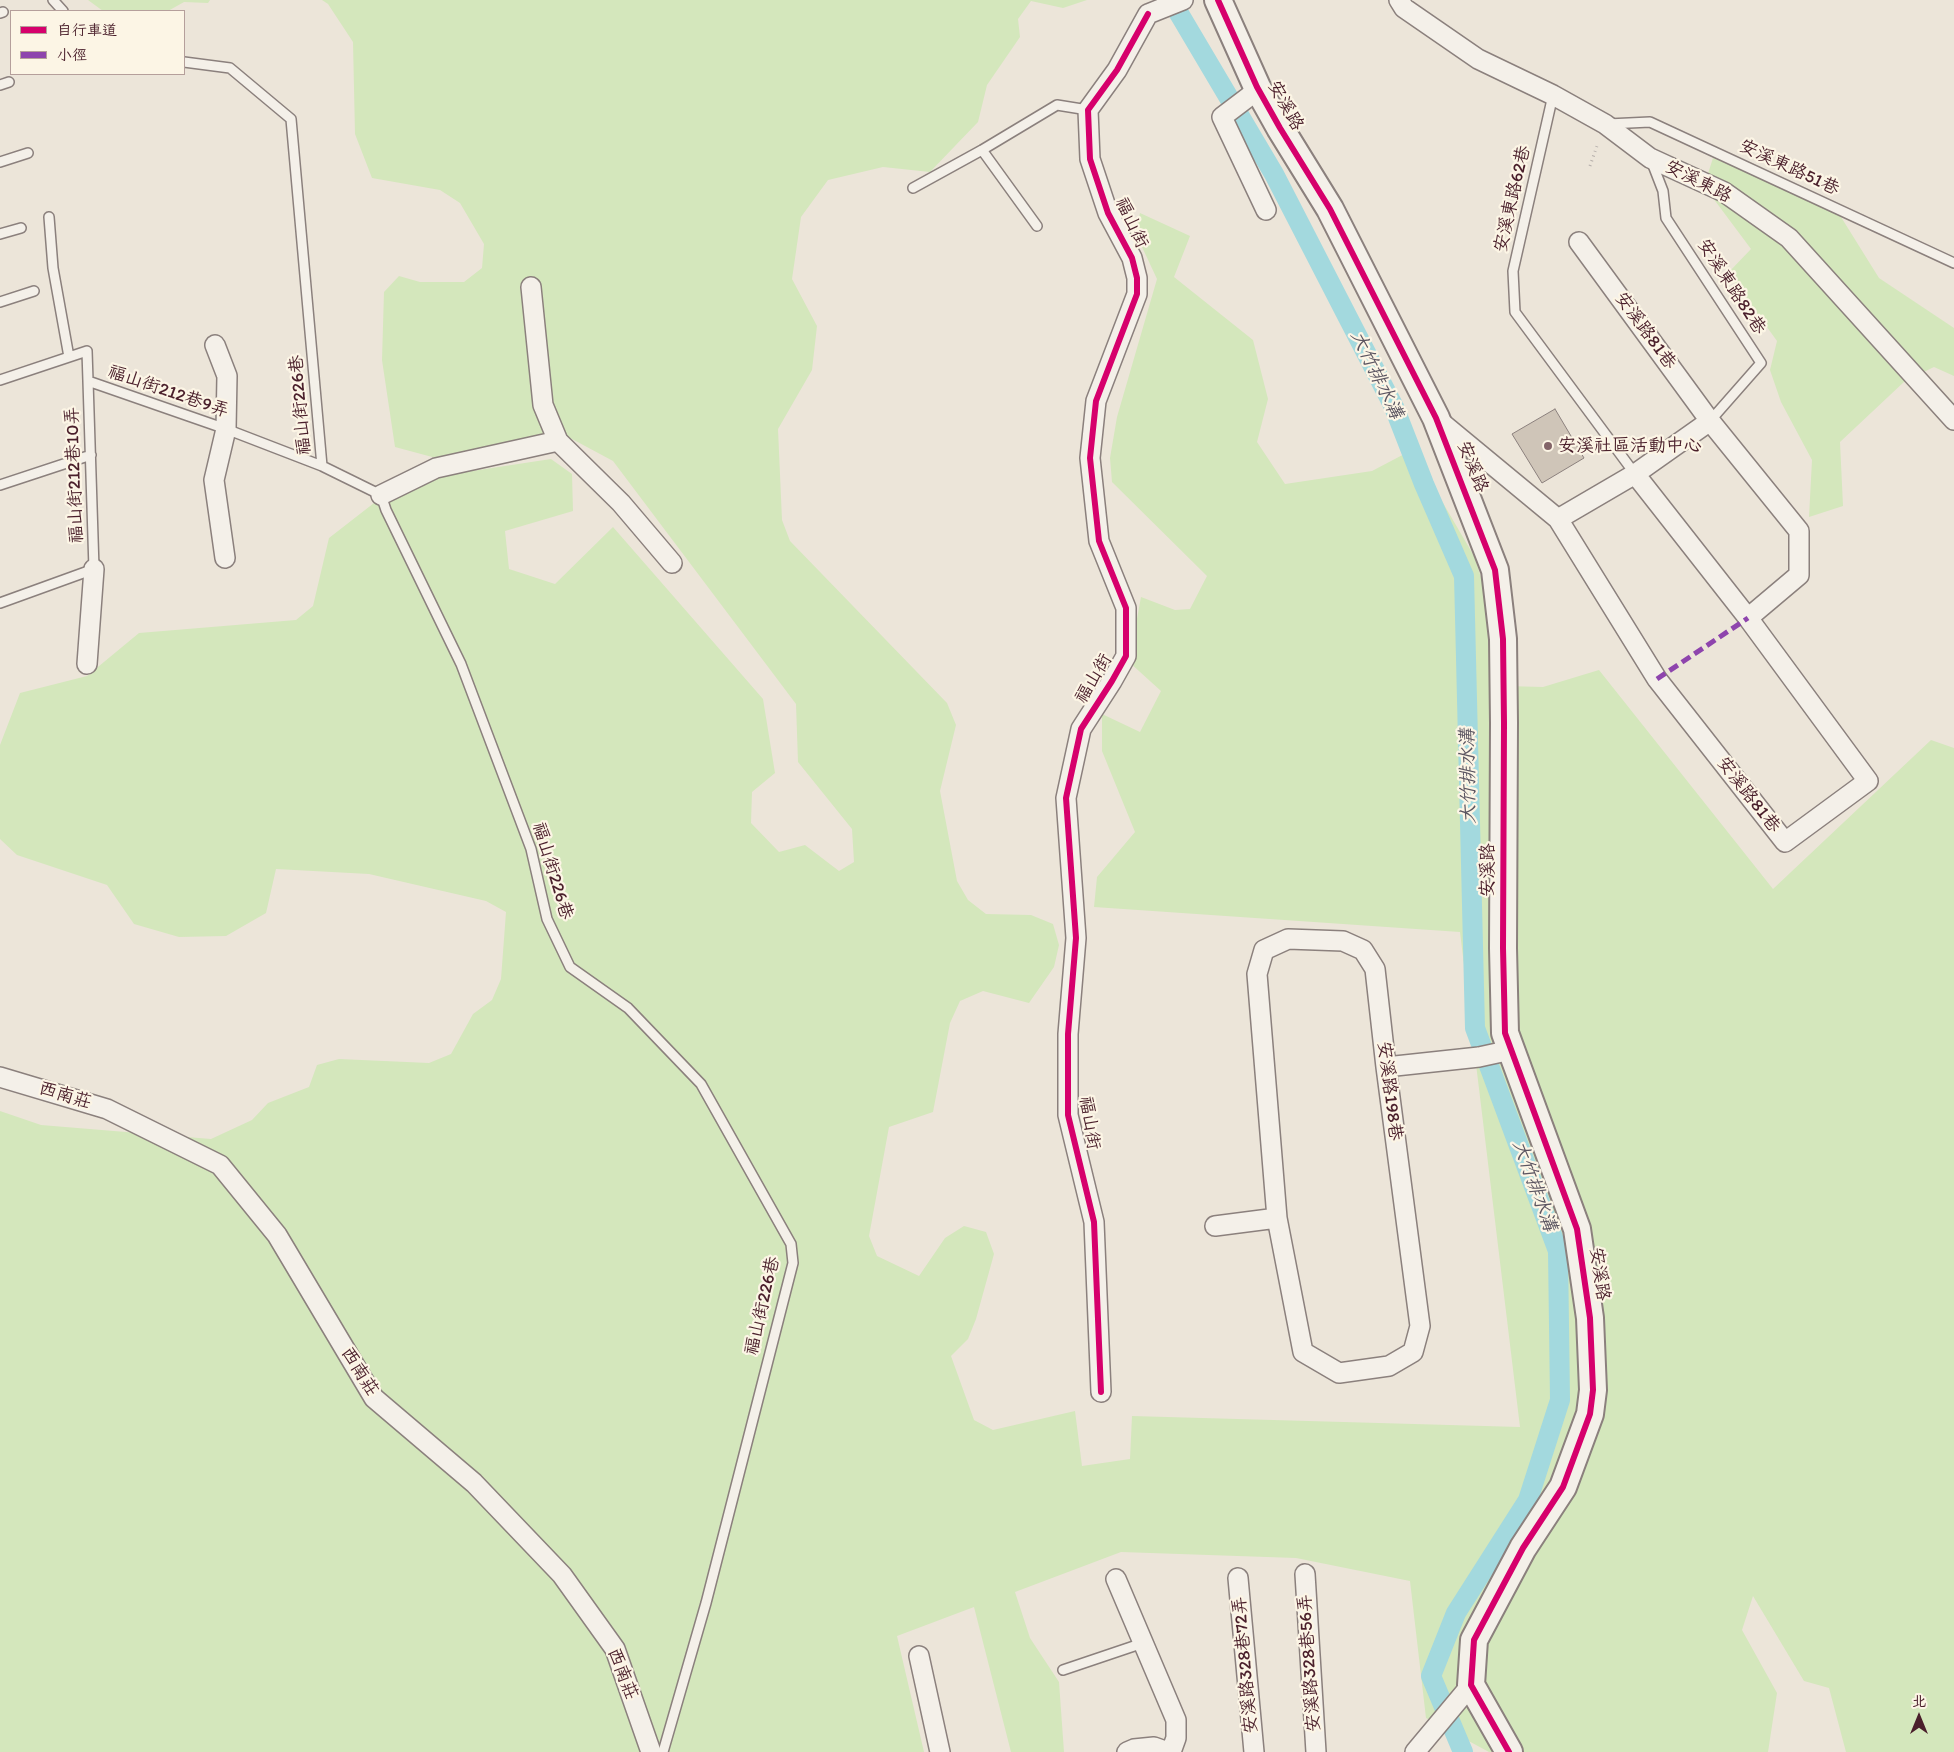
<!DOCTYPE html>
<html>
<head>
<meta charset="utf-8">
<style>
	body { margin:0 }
	#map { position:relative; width:1954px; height:1752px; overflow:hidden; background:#ece5d9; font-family:Itim,"LXGW WenKai TC",sans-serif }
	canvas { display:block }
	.legend { position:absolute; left:10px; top:10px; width:175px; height:65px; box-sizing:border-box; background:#fcf5e5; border:1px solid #b59f9b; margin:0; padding:6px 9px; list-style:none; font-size:15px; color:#4a1f2b }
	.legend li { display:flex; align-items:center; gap:10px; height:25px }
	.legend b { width:25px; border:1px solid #b59f9b }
	.north { position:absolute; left:1894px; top:1692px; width:50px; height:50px; -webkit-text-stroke:4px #fcf5e5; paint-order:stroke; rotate:0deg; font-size:14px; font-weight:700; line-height:20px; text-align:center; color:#4a1f2b }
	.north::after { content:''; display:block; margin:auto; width:18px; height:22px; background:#4a1f2b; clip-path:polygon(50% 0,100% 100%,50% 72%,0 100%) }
</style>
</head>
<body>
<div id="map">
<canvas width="1954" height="1752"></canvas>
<ul class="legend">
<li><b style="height:6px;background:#d6006c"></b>自行車道</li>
<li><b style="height:6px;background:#8e44ad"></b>小徑</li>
</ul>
<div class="north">北</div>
</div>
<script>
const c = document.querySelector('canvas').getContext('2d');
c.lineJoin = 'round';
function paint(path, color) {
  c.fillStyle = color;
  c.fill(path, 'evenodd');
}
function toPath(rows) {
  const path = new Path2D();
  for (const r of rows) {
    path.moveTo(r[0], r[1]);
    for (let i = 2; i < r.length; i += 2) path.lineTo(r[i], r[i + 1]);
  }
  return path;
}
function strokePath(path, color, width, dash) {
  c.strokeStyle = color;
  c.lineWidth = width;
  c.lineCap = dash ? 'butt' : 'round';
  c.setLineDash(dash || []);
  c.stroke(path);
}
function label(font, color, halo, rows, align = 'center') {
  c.font = font + ' Itim,"LXGW WenKai TC",sans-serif';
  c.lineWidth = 4.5;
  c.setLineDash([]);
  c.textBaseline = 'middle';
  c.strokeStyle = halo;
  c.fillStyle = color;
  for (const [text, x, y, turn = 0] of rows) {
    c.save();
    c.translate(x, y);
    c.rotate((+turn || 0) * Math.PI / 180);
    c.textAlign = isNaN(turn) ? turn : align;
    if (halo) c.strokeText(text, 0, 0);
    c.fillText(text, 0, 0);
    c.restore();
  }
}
const green = toPath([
	[88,0,210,0,208,3,184,2,168,11,103,11],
	[322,0,1087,0,1063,8,1031,1,1018,19,1020,37,987,85,978,122,930,172,883,167,828,180,801,217,792,279,817,326,812,370,778,429,782,520,790,541,947,703,956,725,940,791,957,881,968,900,986,914,1031,915,1053,924,1059,945,1054,967,1029,1003,983,991,960,1001,950,1023,933,1112,889,1127,869,1236,877,1256,919,1276,945,1238,964,1226,986,1232,994,1254,976,1319,968,1339,951,1356,974,1420,993,1430,1075,1411,1082,1466,1130,1459,1132,1416,1520,1427,1460,932,1094,907,1097,877,1135,832,1102,751,1102,714,1140,732,1161,691,1129,662,1141,597,1175,610,1190,609,1207,576,1112,482,1110,458,1117,417,1157,279,1135,232,1140,213,1190,236,1174,277,1253,340,1268,399,1257,442,1285,484,1372,471,1412,450,1474,556,1495,620,1506,686,1543,687,1599,670,1773,889,1931,740,1954,748,1954,1752,1846,1752,1829,1688,1804,1681,1753,1596,1742,1630,1777,1693,1768,1752,1489,1752,1426,1718,1410,1581,1296,1558,1121,1552,1015,1592,1030,1638,1059,1682,1064,1752,1011,1752,974,1607,897,1636,924,1752,0,1752,0,1111,41,1125,211,1139,252,1120,268,1103,309,1087,317,1065,339,1059,429,1063,451,1054,473,1014,492,1000,501,979,506,912,486,901,369,874,276,869,266,913,226,936,179,937,134,924,107,885,17,855,0,839,0,745,20,693,87,676,139,633,296,620,313,606,329,538,383,496,426,478,551,459,572,474,573,511,505,531,509,569,555,584,613,527,763,699,775,773,752,792,751,823,779,852,805,845,839,871,854,862,852,829,798,762,796,704,613,461,559,432,436,458,395,447,382,360,384,292,399,276,420,282,464,282,482,268,484,244,460,203,440,190,372,178,355,134,353,42,328,4],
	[1713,158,1836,209,1879,278,1954,328,1954,376,1934,367,1905,381,1840,442,1843,506,1809,517,1812,460,1781,402,1770,370,1777,341,1728,273,1751,249,1704,186]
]);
const canal = toPath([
	[1171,0,1274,174,1394,407,1424,484,1464,576,1475,1028,1558,1251,1560,1400,1528,1500,1456,1613,1431,1676,1463,1752]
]);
const building = toPath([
	[1555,409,1584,458,1542,483,1512,434,1555,409]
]);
const path = toPath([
	[1590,166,1598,143]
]);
const lane = toPath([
	[53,0,63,11],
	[0,13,3,12],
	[184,62,230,68,291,119,322,466],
	[0,85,9,82],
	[1553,95,1513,271,1515,312,1635,474],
	[1608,124,1650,122,1954,263],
	[982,150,1037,226],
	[1651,160,1663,191,1666,218,1761,363,1710,421],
	[0,162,28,153],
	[913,188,982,150,1057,105,1088,110],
	[49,217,53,268,69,357],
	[0,234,21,228],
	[0,302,34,291],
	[0,380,87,351,88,381,226,429,322,466,381,495,386,510,461,664,531,849,547,919,570,967,628,1008,701,1084,791,1244,793,1263,706,1603,663,1752],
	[0,485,91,455],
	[0,603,94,569,88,381],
	[1063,1670,1143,1643]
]);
const street = toPath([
	[1399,0,1404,8,1478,59,1553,95,1605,124,1650,158,1724,192,1789,238,1954,420],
	[1148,14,1183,0],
	[1257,87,1251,95,1222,117,1266,210],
	[1579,242,1710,421,1635,474],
	[531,287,543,405,558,441],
	[215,345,227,376,226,429,214,480,225,558],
	[1437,419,1558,519,1657,679,1785,842,1868,781,1748,618,1635,474,1558,519],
	[1710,421,1799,531,1799,575,1748,618],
	[381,495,436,468,558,441,621,503,672,563],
	[87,664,94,569],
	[1386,1067,1479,1057,1511,1050],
	[0,1077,107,1109,220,1165,277,1235,374,1398,474,1483,562,1575,615,1649,651,1752],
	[1215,1226,1277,1218,1303,1352,1339,1373,1389,1366,1413,1352,1420,1326,1386,1067,1375,969,1363,950,1343,941,1288,939,1264,950,1257,974,1277,1218],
	[1101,1392,1094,1222,1068,1115,1068,1034,1076,938,1066,798,1081,729,1112,681,1126,656,1126,608,1099,541,1090,458,1096,401,1137,294,1137,278,1132,258,1108,213,1090,159,1088,110,1117,70,1148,14],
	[1305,1574,1316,1752],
	[1238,1578,1254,1752],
	[1116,1579,1176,1720,1176,1738,1171,1752],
	[919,1656,940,1752],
	[1127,1752,1134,1749,1154,1747,1168,1752],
	[1415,1752,1471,1685]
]);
const secondary = toPath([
	[1218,0,1257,87,1280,128,1330,209,1436,418,1495,570,1503,639,1504,723,1503,948,1505,1033,1577,1229,1590,1318,1593,1390,1590,1414,1563,1487,1523,1548,1474,1640,1471,1685,1509,1752]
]);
const quiet = toPath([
	[1657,679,1748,618]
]);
const cycleway = toPath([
	[1218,0,1257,87,1280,128,1330,209,1436,418,1495,570,1503,639,1504,723,1503,948,1505,1033,1577,1229,1590,1318,1593,1390,1590,1414,1563,1487,1523,1548,1474,1640,1471,1685,1509,1752],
	[1101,1392,1094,1222,1068,1115,1068,1034,1076,938,1066,798,1081,729,1112,681,1126,656,1126,608,1099,541,1090,458,1096,401,1137,294,1137,278,1132,258,1108,213,1090,159,1088,110,1117,70,1148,14]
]);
const markers = [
	[1548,446,5,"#836468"]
];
const streetNames = [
	["安溪路",1285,106,61],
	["安溪東路51巷",1789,168,25],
	["安溪東路",1698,182,27],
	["安溪東路62巷",1513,199,-77],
	["福山街",1131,223,65],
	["安溪東路82巷",1731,287,57],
	["安溪路81巷",1645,331,54],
	["福山街212巷9弄",168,392,19],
	["福山街226巷",301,405,-95],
	["安溪路",1472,467,68],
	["福山街212巷10弄",75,475,-92],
	["福山街",1094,679,-59],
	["安溪路81巷",1748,795,52],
	["安溪路",1488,870,-90],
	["福山街226巷",552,871,73],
	["安溪路198巷",1389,1091,83],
	["西南莊",65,1096,17],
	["福山街",1089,1123,81],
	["安溪路",1599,1274,82],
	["福山街226巷",763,1306,-77],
	["西南莊",359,1372,58],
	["安溪路328巷56弄",1310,1663,-94],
	["安溪路328巷72弄",1246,1665,-95],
	["西南莊",622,1674,69]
];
const poiNames = [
	["安溪社區活動中心",1558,446]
];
const waterNames = [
	["大竹排水溝",1376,375,64],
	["大竹排水溝",1469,776,-91],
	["大竹排水溝",1534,1186,70]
];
paint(green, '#d4e7bc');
strokePath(canal, '#a3d9de', 20);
paint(building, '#cfc5b8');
strokePath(building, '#8b807d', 1);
strokePath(lane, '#8b807d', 12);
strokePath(street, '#8b807d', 22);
strokePath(secondary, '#8b807d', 30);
strokePath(path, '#b6afab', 3, [1, 4]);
strokePath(lane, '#f4f0e9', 9);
strokePath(street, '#f4f0e9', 19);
strokePath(secondary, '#f4f0e9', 26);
strokePath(quiet, '#8e44ad', 5, [10, 5]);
strokePath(cycleway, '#d6006c', 6);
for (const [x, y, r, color] of markers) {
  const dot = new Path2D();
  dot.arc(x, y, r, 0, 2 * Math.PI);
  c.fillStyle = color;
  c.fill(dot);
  strokePath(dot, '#fcf5e5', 2);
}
label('18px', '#4a1f2b', '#fcf5e5', streetNames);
label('18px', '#4a1f2b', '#fcf5e5', poiNames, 'left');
label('italic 19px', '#5b5561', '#fcf5e5', waterNames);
</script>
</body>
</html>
